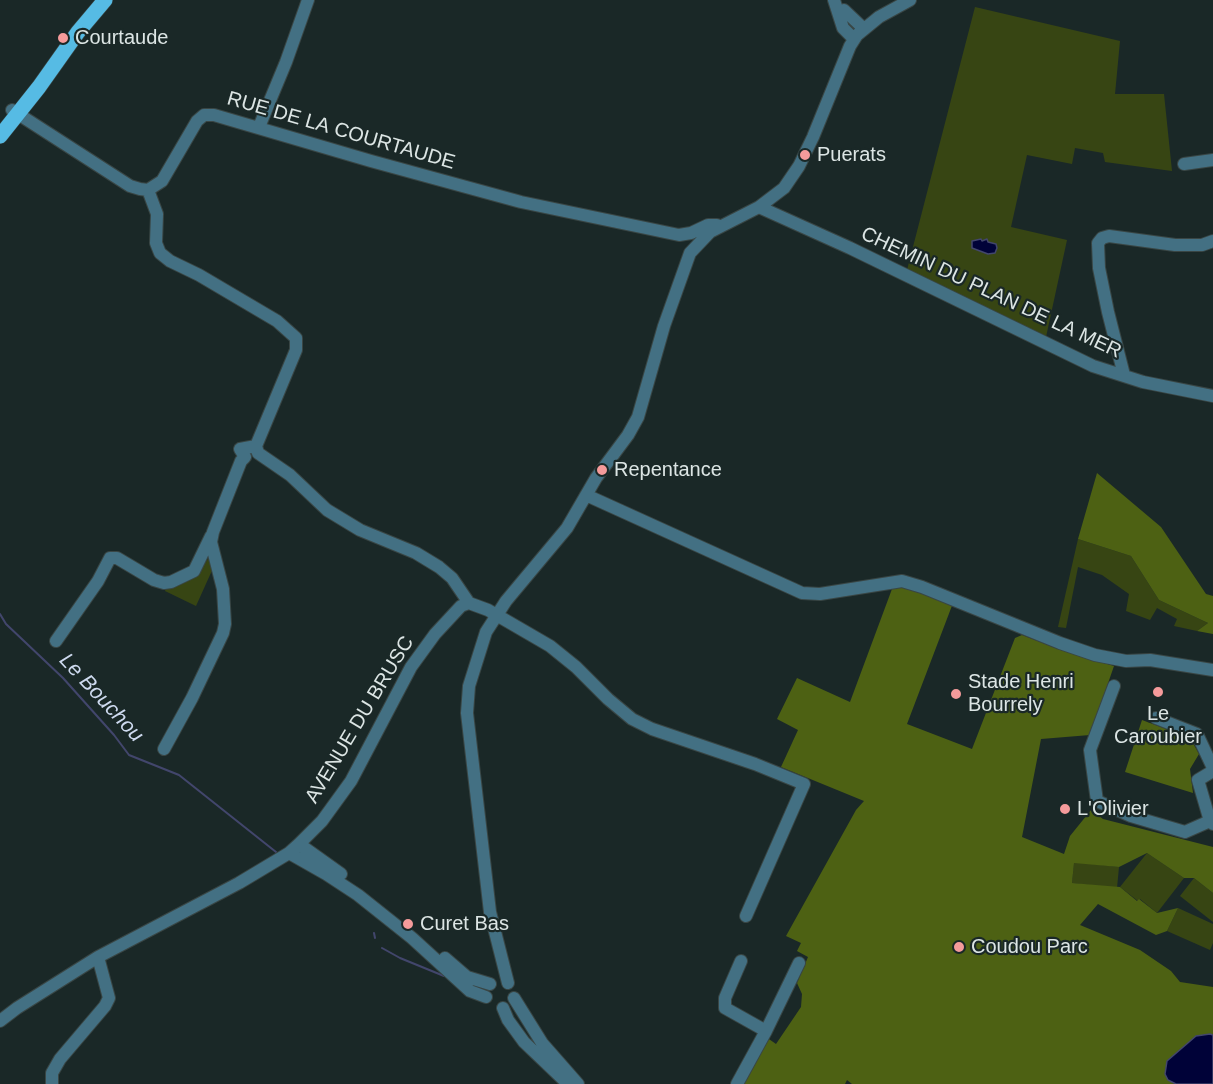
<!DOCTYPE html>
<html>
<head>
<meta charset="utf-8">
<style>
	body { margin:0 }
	canvas { display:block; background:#1a2827 }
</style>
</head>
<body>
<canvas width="1213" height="1084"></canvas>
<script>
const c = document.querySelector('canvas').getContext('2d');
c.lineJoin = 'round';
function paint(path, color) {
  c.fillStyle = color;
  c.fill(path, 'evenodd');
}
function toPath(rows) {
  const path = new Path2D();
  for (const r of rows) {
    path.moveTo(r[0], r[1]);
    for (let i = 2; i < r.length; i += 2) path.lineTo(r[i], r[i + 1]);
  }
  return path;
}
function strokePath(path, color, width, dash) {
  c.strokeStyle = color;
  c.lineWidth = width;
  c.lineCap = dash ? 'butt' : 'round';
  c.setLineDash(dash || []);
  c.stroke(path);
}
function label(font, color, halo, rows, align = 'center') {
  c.font = font + ' Helvetica,sans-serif';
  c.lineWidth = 4.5;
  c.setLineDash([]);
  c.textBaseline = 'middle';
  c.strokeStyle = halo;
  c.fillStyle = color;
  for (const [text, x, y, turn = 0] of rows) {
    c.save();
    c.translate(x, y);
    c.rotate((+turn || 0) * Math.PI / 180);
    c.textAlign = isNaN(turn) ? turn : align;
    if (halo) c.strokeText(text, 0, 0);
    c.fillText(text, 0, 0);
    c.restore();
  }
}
const green = toPath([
	[975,7,1120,41,1115,94,1164,94,1172,171,1105,162,1103,153,1075,148,1072,164,1027,155,1011,227,1067,240,1046,337,907,270],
	[1078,539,1131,556,1159,600,1208,623,1197,631,1174,626,1177,619,1157,608,1150,620,1126,611,1129,594,1102,575,1078,567,1066,628,1058,627],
	[209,557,214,566,196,606,165,591,166,588,195,576,201,570],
	[1147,853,1184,878,1157,913,1140,899,1138,901,1120,887],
	[1074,862,1119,867,1117,888,1072,883],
	[1194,878,1213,893,1213,922,1180,896],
	[1178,908,1213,924,1213,943,1210,950,1167,931]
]);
const forest = toPath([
	[1097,473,1161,527,1206,594,1213,596,1213,634,1197,631,1208,623,1159,600,1131,556,1078,539],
	[901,587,911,588,953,603,907,724,972,749,1015,638,1022,635,1061,650,1114,666,1090,735,1041,739,1022,837,1064,854,1070,836,1091,810,1103,819,1213,847,1213,893,1194,878,1184,878,1147,853,1119,867,1074,863,1072,883,1120,887,1137,901,1139,899,1157,913,1178,908,1167,931,1156,935,1098,904,1080,925,1140,950,1171,971,1180,982,1213,987,1213,1035,1210,1034,1177,1084,852,1084,847,1080,845,1084,744,1084,766,1037,776,1044,801,1007,802,994,797,983,808,957,797,951,801,943,786,936,856,810,864,801,781,767,798,730,777,719,797,678,850,702,892,589],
	[1142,720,1190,738,1199,754,1190,769,1193,793,1125,772]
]);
const water = toPath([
	[981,239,982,241,987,239,988,242,996,244,997,248,995,253,988,254,972,248,972,241,981,239],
	[1210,1034,1213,1035,1213,1084,1176,1084,1168,1080,1165,1074,1167,1061,1196,1036,1210,1034]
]);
const stream = toPath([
	[0,614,6,624,63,678,114,735,129,755,179,775,276,852],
	[374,933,375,938],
	[382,948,400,958,444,976]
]);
const minor = toPath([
	[834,0,843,28,854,39],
	[844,10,863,28],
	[12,110,130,186,140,189,148,190,162,181,197,121,204,115,214,115,371,161,521,202,679,235,691,233,708,225,717,225],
	[259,127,286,62,308,0],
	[1184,164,1213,160],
	[148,190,157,214,156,243,160,253,170,261,199,275,277,321,296,338,296,350,256,446,258,453,290,475,327,510,360,530,416,553,439,567,452,578,469,603],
	[759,207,850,248,1093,366,1143,382,1213,396],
	[1124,375,1108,312,1099,268,1098,243,1102,238,1109,236,1175,245,1202,245,1213,241],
	[245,457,240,449,256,446],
	[586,495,802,593,820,594,902,581,922,587,1060,643,1095,655,1126,661,1150,660,1213,670],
	[56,641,98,581,110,558,117,558,154,580,164,583,171,582,194,571,211,536],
	[1114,686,1090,750,1097,801,1131,816,1185,832,1210,821],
	[1156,718,1197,734,1213,768],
	[164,749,192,698,223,633,225,624,223,589,211,542,213,532,241,461,245,457],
	[1213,771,1198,780,1210,821,1213,824],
	[299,844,341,874],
	[289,853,326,874,358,895,412,938,470,991,486,997],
	[445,958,467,977,490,984],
	[741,961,725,998,725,1008,766,1031],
	[508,983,490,912,467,713,469,686,486,632,506,601,567,528,596,478,628,435,638,417,664,326,690,253,710,232,759,207,784,188,799,166,813,137,850,46,857,35,879,17,910,0],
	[514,998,542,1043,578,1084],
	[503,1008,508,1020,524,1042,566,1082],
	[0,1021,17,1008,98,957,239,883,289,853,299,844,322,821,351,781,411,667,435,634,461,606,469,603,488,610,550,646,576,667,608,699,632,719,652,729,755,764,804,784,746,916],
	[52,1084,52,1073,60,1059,105,1006,109,998,98,957],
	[737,1084,766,1031,799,963]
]);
const major = toPath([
	[0,136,39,87,78,32,105,0]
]);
const markers = [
	[63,38,6,"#f59b9b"],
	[805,155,6,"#f59b9b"],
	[602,470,6,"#f59b9b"],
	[1158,692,6,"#f59b9b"],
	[956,694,6,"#f59b9b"],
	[1065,809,6,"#f59b9b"],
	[408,924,6,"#f59b9b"],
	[959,947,6,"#f59b9b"]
];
const poiNames = [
	["Courtaude",75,38],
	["Puerats",817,155],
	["Repentance",614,470],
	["Stade Henri",968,682],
	["Bourrely",968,705],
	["Le",1158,714,"center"],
	["Caroubier",1158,737,"center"],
	["L'Olivier",1077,809],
	["Curet Bas",420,924],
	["Coudou Parc",971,947]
];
const streetNames = [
	["RUE DE LA COURTAUDE",341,131,16],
	["CHEMIN DU PLAN DE LA MER",991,293,25],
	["AVENUE DU BRUSC",360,720,-59]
];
const waterNames = [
	["Le Bouchou",101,698,47]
];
paint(green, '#374513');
paint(forest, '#4d6113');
paint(water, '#000238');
strokePath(water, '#42466c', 1.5);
strokePath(stream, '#42466c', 2);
strokePath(minor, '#394645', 14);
strokePath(major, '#394645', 16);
strokePath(minor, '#437083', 12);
strokePath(major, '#56bbe4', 15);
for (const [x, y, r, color] of markers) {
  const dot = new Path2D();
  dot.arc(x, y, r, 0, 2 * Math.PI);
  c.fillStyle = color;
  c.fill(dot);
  strokePath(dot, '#1a2827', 2);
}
label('20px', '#dce5e4', '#1a2827', poiNames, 'left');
label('20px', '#dce5e4', '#1a2827', streetNames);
label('italic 21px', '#cedaef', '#1a2827', waterNames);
</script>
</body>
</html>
